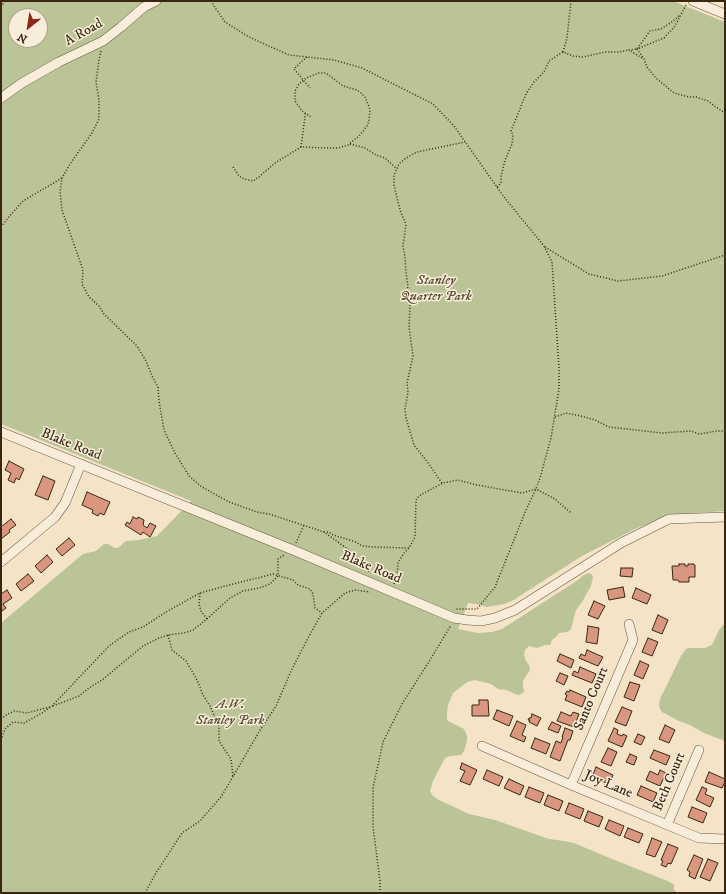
<!DOCTYPE html>
<html>
<head>
<meta charset="utf-8">
<style>
	body { margin:0 }
	#map { position:relative; width:726px; height:894px; overflow:hidden; background:#f4e3c7; font-family:"IM FELL DW Pica",serif }
	canvas { display:block }
	.frame { position:absolute; inset:0; border:2px solid #392711; pointer-events:none }
	.north { position:absolute; left:8px; top:8px; width:40px; height:40px; box-sizing:border-box; background:#f8eddb; border:1px solid #ac9e8a; border-radius:50%; rotate:210deg; font-size:11px; font-weight:700; line-height:16px; text-align:center; color:#392711 }
	.north::after { content:''; display:block; margin:auto; width:14px; height:18px; background:#8f2418; clip-path:polygon(50% 0,100% 100%,50% 72%,0 100%) }
</style>
</head>
<body>
<div id="map">
<canvas width="726" height="894"></canvas>
<div class="frame"></div>
<div class="north">N</div>
</div>
<script>
const c = document.querySelector('canvas').getContext('2d');
c.lineJoin = 'round';
function paint(path, color) {
  c.fillStyle = color;
  c.fill(path, 'evenodd');
}
function toPath(rows) {
  const path = new Path2D();
  for (const r of rows) {
    path.moveTo(r[0], r[1]);
    for (let i = 2; i < r.length; i += 2) path.lineTo(r[i], r[i + 1]);
  }
  return path;
}
function strokePath(path, color, width, dash) {
  c.strokeStyle = color;
  c.lineWidth = width;
  c.lineCap = dash ? 'butt' : 'round';
  c.setLineDash(dash || []);
  c.stroke(path);
}
function label(font, color, halo, rows, align = 'center') {
  c.font = font + ' "IM FELL DW Pica",serif';
  c.lineWidth = 3;
  c.setLineDash([]);
  c.textBaseline = 'middle';
  c.strokeStyle = halo;
  c.fillStyle = color;
  for (const [text, x, y, turn = 0] of rows) {
    c.save();
    c.translate(x, y);
    c.rotate((+turn || 0) * Math.PI / 180);
    c.textAlign = isNaN(turn) ? turn : align;
    if (halo) c.strokeText(text, 0, 0);
    c.fillText(text, 0, 0);
    c.restore();
  }
}
const green = toPath([
	[1,1,673,1,725,22,725,511,696,513,663,518,635,529,582,556,518,597,514,600,504,604,487,607,476,604,468,603,458,629,478,633,492,632,502,629,578,580,584,575,589,573,591,574,593,576,591,586,582,602,576,610,571,629,569,631,567,632,559,633,556,637,552,640,550,645,545,645,537,648,529,646,525,650,524,655,526,661,529,665,530,670,523,681,523,686,524,691,523,693,518,695,506,690,498,689,491,684,475,680,467,682,453,693,448,705,447,713,447,719,448,721,464,729,467,736,467,741,464,751,461,755,450,756,445,758,433,781,430,791,433,796,437,799,469,814,495,820,549,839,564,841,574,843,612,859,670,882,674,885,674,889,675,891,679,893,1,893,1,623,83,554,96,551,104,544,108,544,115,548,118,548,126,541,139,540,157,536,191,501,1,424],
	[16,16,40,16,40,40,16,40],
	[725,623,725,741,704,733,690,725,679,721,662,712,660,709,659,704,660,699,681,656,686,649,689,648,705,648,712,645,719,630]
]);
const building = toPath([
	[9,461,24,469,19,480,16,478,14,483,8,480,11,473,5,470,9,461],
	[43,476,55,481,48,500,35,495,43,476],
	[87,492,110,502,104,515,100,513,98,516,92,513,93,510,82,505,87,492],
	[133,517,137,519,138,517,144,520,143,525,147,528,150,523,156,526,150,537,143,532,141,535,125,525,127,522,130,524,133,517],
	[11,519,16,525,9,530,10,532,1,539,1,527,11,519],
	[69,538,75,545,62,556,56,549,69,538],
	[47,555,53,562,41,573,35,566,47,555],
	[679,564,685,564,685,566,688,566,688,564,694,564,694,565,695,565,695,577,689,577,689,582,679,582,678,580,673,580,672,566,679,566,679,564],
	[621,568,633,568,632,577,620,576,621,568],
	[28,574,34,581,21,591,16,584,28,574],
	[623,587,625,597,609,600,607,590,623,587],
	[636,588,651,595,647,604,632,598,636,588],
	[7,590,12,598,3,604,6,608,2,611,1,609,1,594,7,590],
	[594,601,605,606,598,619,588,615,594,601],
	[658,615,668,620,662,634,652,630,658,615],
	[588,626,599,628,597,644,586,642,588,626],
	[648,638,658,642,652,656,642,652,648,638],
	[587,650,603,657,598,666,579,658,581,654,585,656,587,650],
	[560,654,574,660,571,668,557,661,560,654],
	[640,661,649,665,643,679,634,675,640,661],
	[580,667,596,674,592,683,572,675,574,671,578,673,580,667],
	[560,673,568,676,564,685,556,681,560,673],
	[630,682,640,685,634,701,624,697,630,682],
	[570,690,586,697,582,707,565,700,567,695,565,694,567,691,569,692,570,690],
	[479,700,488,700,489,716,472,716,472,705,479,705,479,700],
	[622,707,632,711,626,726,615,722,622,707],
	[497,710,513,716,509,726,493,719,497,710],
	[561,712,571,716,573,712,579,714,574,727,557,721,561,712],
	[532,714,541,718,537,726,529,722,530,720,528,720,529,718,531,718,532,714],
	[517,721,526,725,522,735,526,737,524,742,510,736,517,721],
	[552,722,561,726,558,733,548,729,552,722],
	[665,725,675,730,669,743,659,739,665,725],
	[565,728,573,731,570,740,568,740,560,761,550,757,556,741,561,743,563,737,562,737,565,728],
	[614,728,618,730,617,734,622,736,623,734,627,736,622,747,608,741,614,728],
	[638,734,645,737,641,745,634,742,638,734],
	[535,738,550,744,546,754,531,748,535,738],
	[608,748,617,752,611,766,601,762,608,748],
	[654,750,670,756,666,765,650,758,654,750],
	[630,754,637,757,634,765,626,762,630,754],
	[462,763,477,770,470,785,460,781,465,771,460,769,462,763],
	[596,767,613,775,609,784,592,777,596,767],
	[487,770,503,777,499,786,483,779,487,770],
	[660,770,666,773,660,786,646,780,650,771,658,775,660,770],
	[709,772,725,779,725,782,722,788,705,782,709,772],
	[509,779,524,786,520,795,504,788,509,779],
	[641,786,657,793,653,802,637,795,641,786],
	[529,787,544,793,540,803,525,797,529,787],
	[702,787,707,789,705,794,714,798,710,807,696,800,702,787],
	[548,795,563,801,559,811,544,805,548,795],
	[569,803,584,809,580,819,565,813,569,803],
	[692,807,707,813,703,823,688,817,692,807],
	[588,811,603,817,599,827,584,821,588,811],
	[609,820,624,826,620,836,605,829,609,820],
	[628,828,643,834,639,843,624,837,628,828],
	[652,838,662,842,655,857,646,854,652,838],
	[668,844,678,848,671,864,668,863,666,867,661,865,663,861,661,860,668,844],
	[694,855,703,859,695,879,689,876,690,872,687,870,694,855],
	[708,859,718,863,710,881,700,877,708,859]
]);
const path = toPath([
	[211,1,216,9,225,22,249,37,260,42,289,55,334,60,362,68,433,104,454,126,504,197,544,246,552,262,559,368,559,389,551,438,540,478,536,489,526,510,495,587,477,609,455,609],
	[686,5,675,26,664,38,637,49,644,59,647,67,656,78,674,93,689,97,696,97,708,101,716,107,725,113],
	[1,7,5,1],
	[101,51,99,60,96,82,99,100,99,119,92,133,70,164,62,178,60,192,62,210,82,267,83,272,82,284,89,297,99,306,104,314,137,346,146,361,152,376,158,387,159,401,164,430,175,453,189,476,202,487,229,502,257,512,269,514,324,532,353,553,370,573],
	[563,52,567,38,571,1],
	[307,57,301,62,294,69,310,88],
	[642,58,629,50,637,49,650,31,661,29,672,22,680,15],
	[350,144,365,148,376,155,385,158,397,169],
	[301,147,305,117,305,113],
	[233,167,239,176,244,179,253,181,260,176,275,163,301,147,328,148,338,148,348,145,359,136,367,126,369,121,370,110,368,104,365,97,361,93,357,90,343,86,326,73,319,73,306,78,299,84,295,91,295,101,302,111,311,117],
	[497,187,501,183,501,177,505,160,512,144,513,135,511,131,526,94,534,82,544,72,549,61,563,52,573,56,583,57,605,52,619,52,629,50],
	[1,227,8,218,23,201,62,178],
	[545,247,589,274,618,281,662,276,725,255],
	[555,417,566,413,581,416,595,420,609,427,662,433,691,431,699,434,716,431,725,431],
	[442,483,439,479,429,464,414,445,406,418,405,409,408,392,407,383,413,356,409,327,410,304,407,294,408,286,406,273,405,257,403,246,406,224,401,213,397,198,394,185,394,175,399,164,406,158,417,152,465,142],
	[324,532,329,532,333,535,356,542,362,546,373,547,409,548],
	[296,543,304,525],
	[394,584,397,576,398,563,404,553,409,548,415,537,416,500,419,496,424,493,443,483,458,480,477,485,522,493,536,489,555,499,571,513],
	[200,593,199,604,201,611,207,619],
	[168,635,172,650,186,661,197,680,203,695,210,706,219,727,219,741,231,759,233,776],
	[53,706,79,696,89,688,102,680,143,646,159,638,168,635,184,633,193,630,207,619,221,606,230,598,243,591,259,588,270,584,278,576,278,559,284,555],
	[1,719,6,715,14,711,27,713,50,707],
	[1,740,5,729,13,722,24,723,42,713,52,706,109,646,129,632,143,627,166,612,200,593,229,585,273,574,293,580,298,585,310,589,313,594,315,608,322,613],
	[145,893,156,873,182,833,200,821,221,797,259,732,276,706,291,671,308,638,322,613,345,593,355,590,370,592],
	[380,893,380,881,373,827,373,788,383,742,402,704,430,660,451,625]
]);
const minor = toPath([
	[693,1,725,14],
	[1,98,22,83,59,62,103,41,121,27,144,7,156,1],
	[1,432,293,550,454,618,467,620,481,621,495,618,515,610,621,543,669,519,725,517],
	[1,562,55,517,65,503,81,464],
	[482,746,571,785,699,838,725,839],
	[571,785,633,640,629,624],
	[667,825,699,750]
]);
const streetNames = [
	["A Road",84,33,-29],
	["Blake Road",71,445,22],
	["Blake Road",371,568,23],
	["Santo Court",592,699,-67],
	["Beth Court",670,782,-67],
	["Joy Lane",608,785,23]
];
const parkNames = [
	["Stanley",436,281],
	["Quarter Park",436,297],
	["A.W.",230,705],
	["Stanley Park",230,721]
];
paint(green, '#bbc496');
paint(building, '#d9977f');
strokePath(building, '#392711', 1);
strokePath(minor, '#68563e', 10);
strokePath(path, '#392711', 1.5, [1, 2]);
strokePath(minor, '#f8eddb', 9);
label('14px', '#392711', '#f8eddb', streetNames);
label('italic 14px', '#5a4e32', '#f8eddb', parkNames);
</script>
</body>
</html>
